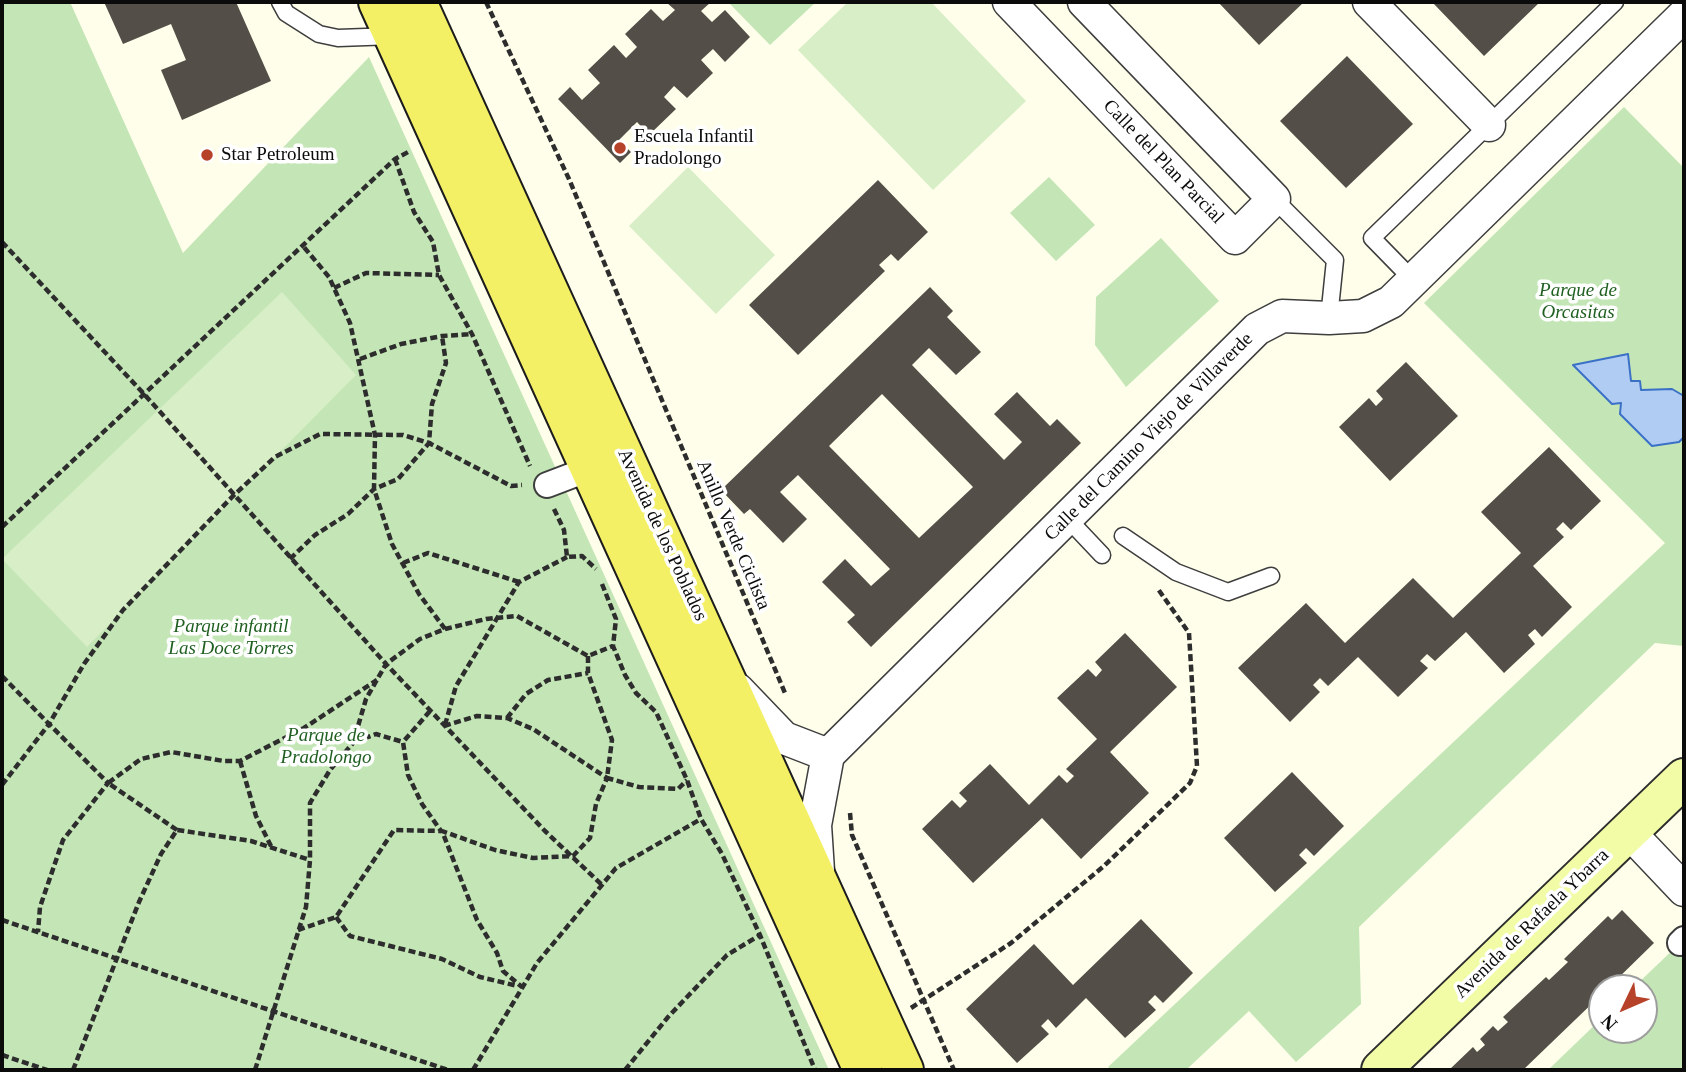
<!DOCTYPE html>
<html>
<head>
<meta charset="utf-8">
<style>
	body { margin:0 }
	#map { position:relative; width:1686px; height:1072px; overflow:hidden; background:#fefeea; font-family:Georgia,serif }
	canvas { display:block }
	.frame { position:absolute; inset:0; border:4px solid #0b0b0b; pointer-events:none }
	.north { position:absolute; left:1588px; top:974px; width:70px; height:70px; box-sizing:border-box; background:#fff; border:2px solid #9d9d9d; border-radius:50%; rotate:226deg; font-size:19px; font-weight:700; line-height:28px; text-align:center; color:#0b0b0b }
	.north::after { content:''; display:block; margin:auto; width:24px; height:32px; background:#b54229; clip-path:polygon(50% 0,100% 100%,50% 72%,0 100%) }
</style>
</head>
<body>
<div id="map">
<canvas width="1686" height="1072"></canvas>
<div class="frame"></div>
<div class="north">N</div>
</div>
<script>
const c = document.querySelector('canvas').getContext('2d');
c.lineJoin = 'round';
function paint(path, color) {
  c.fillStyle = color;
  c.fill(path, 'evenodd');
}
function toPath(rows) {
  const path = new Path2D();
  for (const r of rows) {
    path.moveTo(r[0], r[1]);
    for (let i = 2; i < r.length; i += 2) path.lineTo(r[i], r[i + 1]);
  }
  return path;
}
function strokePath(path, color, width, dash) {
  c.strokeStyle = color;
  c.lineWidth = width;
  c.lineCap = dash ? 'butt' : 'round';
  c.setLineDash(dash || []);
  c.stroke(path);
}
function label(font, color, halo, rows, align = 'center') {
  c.font = font + ' Georgia,serif';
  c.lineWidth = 7;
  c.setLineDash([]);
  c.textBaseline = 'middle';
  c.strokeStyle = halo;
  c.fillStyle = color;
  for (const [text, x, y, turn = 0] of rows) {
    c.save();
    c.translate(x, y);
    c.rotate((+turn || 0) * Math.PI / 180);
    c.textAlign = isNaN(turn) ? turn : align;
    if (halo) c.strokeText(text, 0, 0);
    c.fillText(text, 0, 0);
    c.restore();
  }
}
const green = toPath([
	[2,2,70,2,183,253,369,57,829,1070,2,1070],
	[728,2,816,2,770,45],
	[1624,107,1684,168,1684,646,1655,643,1359,927,1361,1004,1296,1062,1249,1011,1186,1070,1111,1070,1108,1067,1665,543,1424,303],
	[1049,177,1095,225,1056,261,1010,213],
	[1161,238,1219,301,1126,387,1095,345,1096,297],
	[1680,943,1684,948,1684,1070,1548,1070,1602,1018,1602,1030,1644,1030,1644,988,1633,988]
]);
const pitch = toPath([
	[848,2,931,2,1026,101,933,190,798,50],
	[688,167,775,255,716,314,629,226],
	[282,292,356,375,87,647,2,559]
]);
const water = toPath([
	[1628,354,1631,381,1640,381,1641,390,1672,389,1684,396,1684,437,1679,442,1652,446,1620,414,1621,403,1612,404,1573,365,1628,354]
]);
const building = toPath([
	[104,2,236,2,271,81,182,120,161,70,186,60,171,24,123,44],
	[666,2,711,2,701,11,712,22,725,10,750,37,725,62,713,49,701,60,713,73,687,98,674,86,664,97,676,109,649,135,637,122,619,140,631,152,620,163,558,99,570,87,582,100,600,83,588,70,614,45,626,58,637,47,625,34,651,9,663,21,675,10],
	[1218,2,1304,2,1259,45],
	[1432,2,1540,2,1484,56],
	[1347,56,1413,124,1346,188,1280,121],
	[878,180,928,232,898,261,891,254,879,265,885,271,798,355,749,305],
	[930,287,953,311,947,317,981,352,956,375,929,348,912,365,1004,460,1022,442,994,414,1017,392,1050,426,1057,419,1081,443,871,647,847,622,855,615,822,582,845,559,871,586,890,569,798,475,780,492,807,519,783,543,750,509,744,514,721,490],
	[882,394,973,487,919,538,829,446],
	[1406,362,1458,416,1390,481,1339,427,1369,398,1376,406,1383,399,1376,391],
	[1549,447,1601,501,1571,530,1563,522,1556,529,1564,537,1533,566,1572,607,1542,637,1535,629,1528,635,1535,644,1504,673,1466,632,1435,661,1427,654,1420,661,1428,668,1398,697,1358,657,1328,686,1320,678,1313,685,1320,692,1290,722,1238,668,1306,603,1345,643,1413,578,1453,618,1521,553,1481,512],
	[1125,633,1177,687,1110,752,1149,793,1081,859,1042,818,973,883,922,829,952,800,960,808,967,801,959,793,990,764,1029,805,1059,775,1067,783,1074,776,1066,769,1097,739,1057,698,1088,669,1096,677,1102,670,1095,662],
	[1292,772,1344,826,1314,856,1306,848,1299,855,1307,863,1275,892,1224,838],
	[1622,910,1654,943,1608,988,1602,988,1602,994,1523,1070,1449,1070,1473,1047,1477,1052,1485,1045,1480,1039,1493,1026,1498,1031,1508,1022,1503,1017,1546,977,1549,980,1568,962,1564,959,1608,916,1612,920],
	[1141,919,1193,973,1163,1003,1155,995,1148,1002,1156,1010,1125,1038,1086,998,1056,1028,1048,1019,1041,1026,1049,1034,1017,1063,966,1009,1034,944,1073,985]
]);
const path = toPath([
	[486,2,569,179,785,693],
	[395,159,414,212,433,242,439,275,472,334,530,466],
	[2,242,144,394,386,664,545,831,602,885],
	[334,288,366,273,439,275],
	[360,359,401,344,442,336,472,334],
	[554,509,564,530,567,557,582,556,596,569],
	[2,527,395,159,410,151],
	[290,559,315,535,348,514,374,489,398,479,429,443,432,404,446,363,442,336],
	[403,563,428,553,519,582],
	[602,584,616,619,613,646,625,675,636,693,656,712,687,780,701,819,722,854,760,935,815,1070],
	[445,629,486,619,517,616,588,656,613,646],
	[588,656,588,673,612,740,607,778,639,787,678,789,687,780],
	[2,676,49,724,84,664,123,610,233,496,275,457,320,434,403,435,429,443,511,486,522,485],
	[430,711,403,742,408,775,422,804,441,831],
	[507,718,526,694,548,680,588,673],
	[445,725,456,686,519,582,567,557],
	[444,726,477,716,507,718,533,729,607,778,596,804,590,838,573,856,533,858,495,850,442,831,477,920,497,953,503,971,522,987],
	[354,742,376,734,403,742],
	[240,761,256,816,272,848],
	[2,785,49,724,108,783,63,840,40,907,38,932],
	[850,813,852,835,954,1070],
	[177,830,108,783,141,759,171,752,224,761,240,761,304,728,377,680],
	[336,917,350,936,442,959,480,977,518,986],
	[2,920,448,1070],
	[298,930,336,917,394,830,442,831],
	[911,1008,1011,943,1104,866,1190,783,1197,766,1189,633,1158,589],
	[2,1055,47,1070],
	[73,1070,139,902,161,854,177,830,251,841,310,860],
	[255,1070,306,907,310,860,310,803,330,770,353,743,366,699,386,664,420,639,445,629,419,594,392,544,374,489,375,435,350,323,329,277,303,246],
	[473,1070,537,963,616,868,701,819],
	[625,1070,668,1017,727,955,760,935]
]);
const service = toPath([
	[280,2,286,13,319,34,338,38,394,36],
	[1274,199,1335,260,1329,318],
	[1413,280,1372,238,1615,2],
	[1067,518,1102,555],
	[1123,536,1176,572,1228,592,1271,576]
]);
const pedestrian = toPath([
	[547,485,589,469],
	[1680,943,1684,939]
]);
const minor = toPath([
	[1009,2,1235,238,1274,199,1084,2],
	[1369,2,1489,125],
	[738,690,784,738,828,755],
	[1629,832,1684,890],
	[818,871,815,825,828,755,1257,329,1282,316,1329,318,1363,316,1391,302,1684,15]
]);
const secondary = toPath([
	[1381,1070,1684,778]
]);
const primary = toPath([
	[378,2,863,1070],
	[417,2,904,1070]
]);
const markers = [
	[620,148,7,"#b54229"],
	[207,155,7,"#b54229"]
];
const poiNames = [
	["Escuela Infantil",634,137],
	["Pradolongo",634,159],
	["Star Petroleum",221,155]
];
const streetNames = [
	["Calle del Plan Parcial",1163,162,46],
	["Calle del Camino Viejo de Villaverde",1149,437,-45],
	["Avenida de los Poblados",662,535,65],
	["Anillo Verde Ciclista",733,535,67],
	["Avenida de Rafaela Ybarra",1532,924,-44]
];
const parkNames = [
	["Parque de",1578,291],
	["Orcasitas",1578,313],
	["Parque infantil",231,627],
	["Las Doce Torres",231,649],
	["Parque de",326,736],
	["Pradolongo",326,758]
];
paint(green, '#c4e6b6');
paint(pitch, '#d8eec7');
paint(water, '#b1ccf3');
strokePath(water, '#3b70c7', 2);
paint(building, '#534f48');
strokePath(service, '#3e3e3e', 19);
strokePath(pedestrian, '#3e3e3e', 28);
strokePath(minor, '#3e3e3e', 35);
strokePath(secondary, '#2d2d2d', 42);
strokePath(primary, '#1c1c1c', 42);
strokePath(path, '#2d2d2d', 4.5, [7, 3.5]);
strokePath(service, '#fff', 16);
strokePath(pedestrian, '#fff', 24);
strokePath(minor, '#fff', 32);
strokePath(secondary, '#f2fca7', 38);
strokePath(primary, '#f3f065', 38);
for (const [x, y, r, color] of markers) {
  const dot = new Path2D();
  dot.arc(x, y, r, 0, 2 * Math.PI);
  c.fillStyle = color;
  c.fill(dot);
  strokePath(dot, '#fff', 2.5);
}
label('19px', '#0b0b0b', '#fff', poiNames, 'left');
label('19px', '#0b0b0b', '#fff', streetNames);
label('italic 19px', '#1f5f20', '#fff', parkNames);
</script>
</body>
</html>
